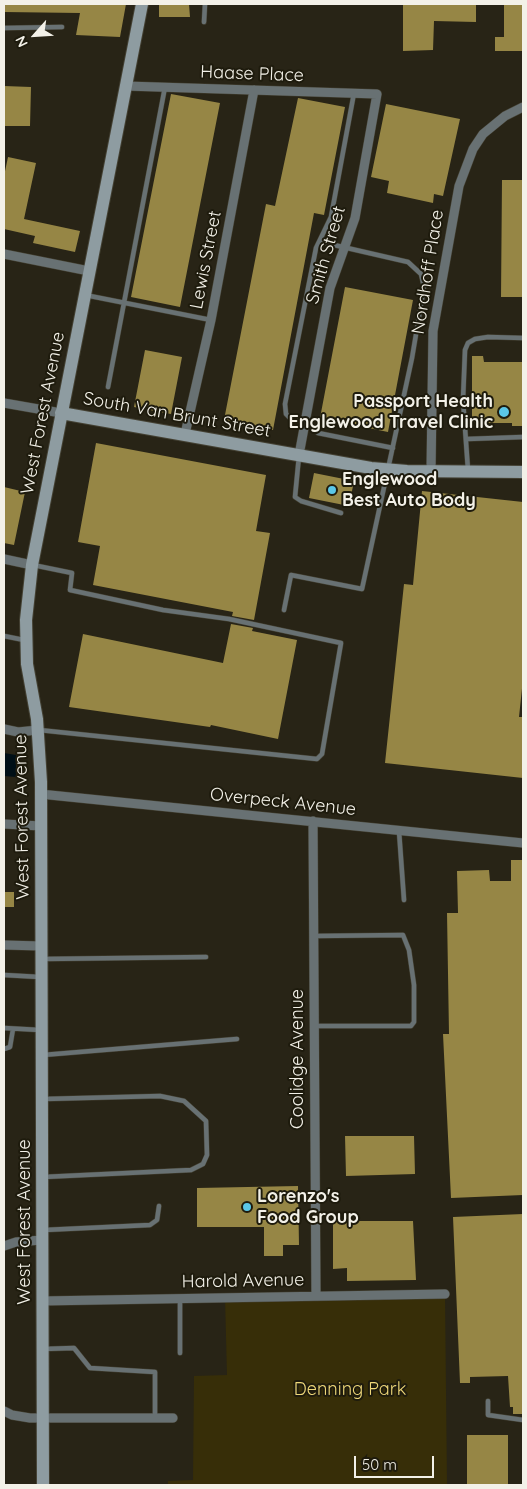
<!DOCTYPE html>
<html>
<head>
<meta charset="utf-8">
<style>
	body { margin:0 }
	#map { position:relative; width:527px; height:1489px; overflow:hidden; background:#282416; font-family:Quicksand,sans-serif }
	canvas { display:block }
	.frame { position:absolute; inset:0; border:5px solid #f3f1e8; pointer-events:none }
	.north { position:absolute; left:10px; top:10px; width:50px; height:50px; -webkit-text-stroke:4px #1e1b0d; paint-order:stroke; rotate:244deg; font-size:14px; font-weight:700; line-height:20px; text-align:center; color:#f3f1e8 }
	.north::after { content:''; display:block; margin:auto; width:18px; height:22px; background:#f3f1e8; clip-path:polygon(50% 0,100% 100%,50% 72%,0 100%) }
	.scale { position:absolute; left:354px; top:1456px; width:80px; height:22px; box-sizing:border-box; border:2px solid #f3f1e8; border-top:0; padding-left:6px; font-size:15px; line-height:18px; white-space:nowrap; color:#f3f1e8; -webkit-text-stroke:4px #1e1b0d; paint-order:stroke }
</style>
</head>
<body>
<div id="map">
<canvas width="527" height="1489"></canvas>
<div class="frame"></div>
<div class="north">N</div>
<div class="scale">50 m</div>
</div>
<script>
const c = document.querySelector('canvas').getContext('2d');
c.lineJoin = 'round';
function paint(path, color) {
  c.fillStyle = color;
  c.fill(path, 'evenodd');
}
function toPath(rows) {
  const path = new Path2D();
  for (const r of rows) {
    path.moveTo(r[0], r[1]);
    for (let i = 2; i < r.length; i += 2) path.lineTo(r[i], r[i + 1]);
  }
  return path;
}
function strokePath(path, color, width, dash) {
  c.strokeStyle = color;
  c.lineWidth = width;
  c.lineCap = dash ? 'butt' : 'round';
  c.setLineDash(dash || []);
  c.stroke(path);
}
function label(font, color, halo, rows, align = 'center') {
  c.font = font + ' Quicksand,sans-serif';
  c.lineWidth = 4;
  c.setLineDash([]);
  c.textBaseline = 'middle';
  c.strokeStyle = halo;
  c.fillStyle = color;
  for (const [text, x, y, turn = 0] of rows) {
    c.save();
    c.translate(x, y);
    c.rotate((+turn || 0) * Math.PI / 180);
    c.textAlign = isNaN(turn) ? turn : align;
    if (halo) c.strokeText(text, 0, 0);
    c.fillText(text, 0, 0);
    c.restore();
  }
}
const green = toPath([
	[445,1294,447,1485,168,1485,168,1481,193,1480,194,1376,227,1375,225,1297]
]);
const water = toPath([
	[4,753,16,755,16,777,4,776]
]);
const building = toPath([
	[4,4,126,4,120,37,76,35,80,13,4,12],
	[159,4,189,4,190,17,159,17],
	[403,4,476,4,476,22,434,21,433,50,403,51],
	[504,4,523,4,523,51,495,51,495,37,504,37],
	[4,86,31,87,30,126,4,126],
	[171,94,220,103,180,307,131,297],
	[298,98,345,107,324,215,314,213,273,430,224,420,266,204,275,206],
	[386,104,460,119,443,196,434,194,433,203,387,193,389,181,371,177],
	[8,157,36,163,24,219,80,231,75,252,33,243,35,236,4,229,4,176],
	[502,180,523,180,523,297,501,297],
	[345,287,413,300,388,432,320,418],
	[145,350,182,357,171,414,134,407],
	[472,356,483,356,484,362,522,362,522,426,512,426,512,423,472,423],
	[96,443,266,475,256,531,270,533,254,620,232,616,233,612,93,585,100,546,78,542],
	[314,473,354,481,349,506,309,498],
	[4,487,25,492,14,545,4,543],
	[422,491,523,502,523,679,519,717,523,717,523,778,385,763,404,584,413,585],
	[231,624,253,628,252,631,297,640,278,739,211,725,210,727,69,707,83,634,223,663],
	[511,860,523,860,523,1195,451,1198,443,1034,449,1034,447,913,458,913,457,871,489,870,490,881,511,881],
	[4,892,14,892,14,907,4,907],
	[345,1136,414,1136,415,1174,346,1176],
	[298,1186,299,1245,283,1245,283,1256,264,1256,264,1227,197,1227,197,1188],
	[523,1214,523,1414,513,1414,513,1407,510,1407,508,1376,470,1377,470,1383,460,1383,453,1217],
	[333,1221,413,1221,416,1280,347,1281,347,1268,333,1269],
	[467,1435,508,1435,508,1485,467,1485]
]);
const lane = toPath([
	[204,22,205,4],
	[4,28,62,27],
	[85,295,211,320],
	[108,387,165,87],
	[304,422,291,419,286,414,285,404,316,248,331,217,354,93],
	[318,433,393,448],
	[467,439,523,437],
	[299,456,295,497,301,501,341,513],
	[468,470,463,400,465,350,468,343,475,339,488,337,523,338],
	[33,565,72,573,70,590,163,610,229,619,341,643,322,754,317,759,39,730],
	[284,610,291,575,362,589,412,358,424,287,421,274,408,262,321,242],
	[4,636,24,640],
	[399,831,404,900],
	[314,936,403,935,409,950,414,985,414,1022,411,1026,315,1026],
	[42,959,206,957],
	[4,975,40,977],
	[4,1028,40,1030],
	[4,1049,10,1047,13,1029],
	[43,1055,237,1039],
	[43,1177,191,1170,203,1164,207,1155,206,1121,184,1101,160,1096,44,1099],
	[44,1230,150,1225,157,1220,159,1206],
	[43,1349,74,1348,90,1368,155,1372,155,1417],
	[180,1353,180,1298],
	[488,1401,488,1415,523,1420]
]);
const street = toPath([
	[126,86,377,94,355,218,330,288,299,455],
	[4,254,89,271],
	[4,403,61,413],
	[185,434,211,320,254,90],
	[431,471,433,331,459,186,473,149,483,134,505,116,523,107],
	[4,559,32,565],
	[4,729,18,732,38,730],
	[40,794,523,843],
	[313,821,316,1296],
	[4,824,41,826],
	[4,945,41,946],
	[4,1246,16,1242,42,1240],
	[42,1301,445,1294],
	[4,1411,12,1415,30,1418,173,1418]
]);
const secondary = toPath([
	[61,413,371,468,407,471,523,472],
	[43,1485,41,782,37,719,27,664,26,620,32,565,142,4]
]);
const markers = [
	[504,412,6,"#5bc7e7"],
	[332,490,5,"#5bc7e7"],
	[247,1207,5,"#5bc7e7"]
];
const streetNames = [
	["Haase Place",252,74,2],
	["Smith Street",326,255,-74],
	["Lewis Street",206,260,-79],
	["Nordhoff Place",428,272,-81],
	["West Forest Avenue",43,413,-79],
	["South Van Brunt Street",177,415,10],
	["Overpeck Avenue",283,802,6],
	["West Forest Avenue",22,817,-91],
	["Coolidge Avenue",298,1059,-90],
	["West Forest Avenue",25,1222,-90],
	["Harold Avenue",243,1281,-1]
];
const poiNames = [
	["Passport Health",493,402,"right"],
	["Englewood Travel Clinic",493,423,"right"],
	["Englewood",342,480],
	["Best Auto Body",342,501],
	["Lorenzo's",257,1197],
	["Food Group",257,1218]
];
const parkNames = [
	["Denning Park",350,1390]
];
paint(green, '#372e08');
paint(water, '#000f16');
paint(building, '#968645');
strokePath(lane, '#444133', 5.5);
strokePath(street, '#444133', 10);
strokePath(secondary, '#444133', 14);
strokePath(lane, '#687173', 4.5);
strokePath(street, '#687173', 9);
strokePath(secondary, '#8e9ca1', 12);
for (const [x, y, r, color] of markers) {
  const dot = new Path2D();
  dot.arc(x, y, r, 0, 2 * Math.PI);
  c.fillStyle = color;
  c.fill(dot);
  strokePath(dot, '#1e1b0d', 2);
}
label('18px', '#f3f1e8', '#1e1b0d', streetNames);
label('bold 18px', '#f3f1e8', '#1e1b0d', poiNames, 'left');
label('18px', '#eed779', '#1e1b0d', parkNames);
</script>
</body>
</html>
